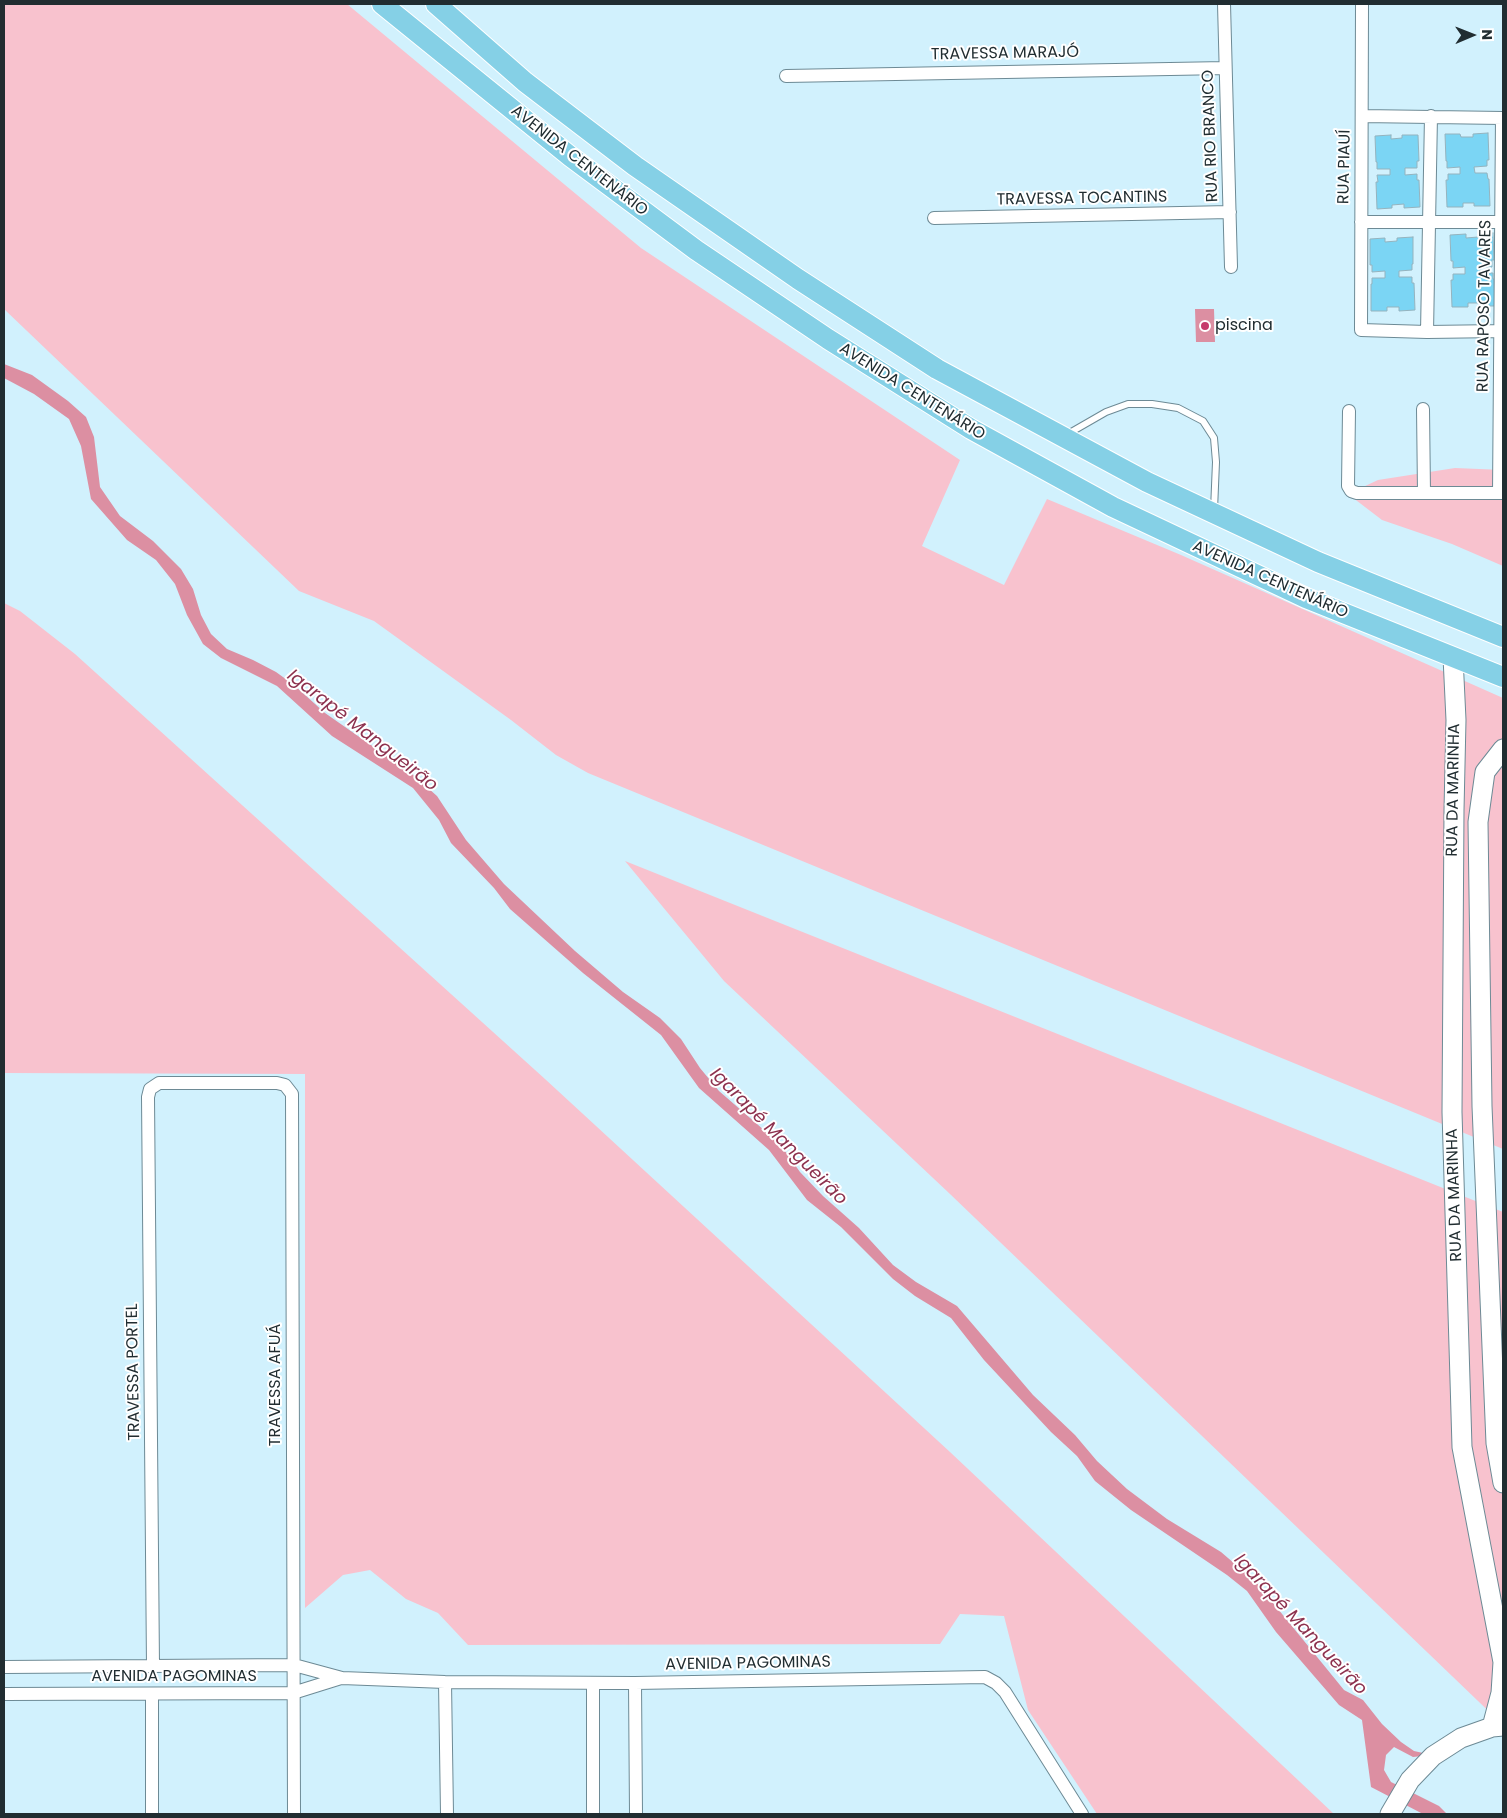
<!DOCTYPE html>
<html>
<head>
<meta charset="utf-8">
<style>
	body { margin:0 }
	#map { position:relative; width:1507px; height:1818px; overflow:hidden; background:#d1f1fd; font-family:Poppins,sans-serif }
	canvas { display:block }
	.frame { position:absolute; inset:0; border:5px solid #212d31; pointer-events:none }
	.north { position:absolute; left:1447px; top:10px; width:50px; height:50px; -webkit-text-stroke:4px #fff; paint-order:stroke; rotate:89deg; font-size:14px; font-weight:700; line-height:20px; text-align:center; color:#212d31 }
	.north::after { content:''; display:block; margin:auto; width:18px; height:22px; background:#212d31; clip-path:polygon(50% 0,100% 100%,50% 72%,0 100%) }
</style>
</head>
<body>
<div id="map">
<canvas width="1507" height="1818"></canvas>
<div class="frame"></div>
<div class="north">N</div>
</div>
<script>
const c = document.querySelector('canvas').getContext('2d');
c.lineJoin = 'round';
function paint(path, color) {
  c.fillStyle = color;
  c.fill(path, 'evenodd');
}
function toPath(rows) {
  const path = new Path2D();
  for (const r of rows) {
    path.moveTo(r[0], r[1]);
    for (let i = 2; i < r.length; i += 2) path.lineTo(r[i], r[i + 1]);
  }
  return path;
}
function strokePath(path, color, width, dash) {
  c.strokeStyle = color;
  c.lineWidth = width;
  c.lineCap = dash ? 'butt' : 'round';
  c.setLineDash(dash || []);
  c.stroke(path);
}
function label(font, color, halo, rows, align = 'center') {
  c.font = font + ' Poppins,sans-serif';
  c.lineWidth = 4;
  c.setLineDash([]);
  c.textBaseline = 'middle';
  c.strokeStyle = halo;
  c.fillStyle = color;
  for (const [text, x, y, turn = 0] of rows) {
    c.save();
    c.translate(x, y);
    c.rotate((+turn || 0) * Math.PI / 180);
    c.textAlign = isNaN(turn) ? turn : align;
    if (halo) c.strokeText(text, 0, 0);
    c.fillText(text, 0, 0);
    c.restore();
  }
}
const green = toPath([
	[4,4,347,4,641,248,960,460,922,546,1004,585,1047,499,1181,555,1503,698,1503,1149,588,773,556,755,511,720,374,621,299,591,4,309],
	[1455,468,1503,470,1503,566,1452,544,1382,520,1348,494,1378,480],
	[4,603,20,611,75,654,545,1079,950,1452,1334,1814,1097,1814,1028,1710,1004,1616,960,1614,940,1644,468,1645,438,1613,406,1599,370,1570,343,1575,305,1608,305,1074,4,1073],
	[625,861,1503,1212,1503,1725,950,1194,724,981]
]);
const water = toPath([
	[1195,309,1214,309,1215,342,1196,342],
	[4,364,32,375,68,401,86,417,94,437,100,487,120,516,153,541,181,569,193,589,201,615,211,634,227,649,253,660,276,672,294,685,325,713,411,773,437,796,466,840,504,884,575,951,623,992,660,1018,681,1039,700,1068,719,1091,780,1144,800,1172,823,1196,859,1228,893,1265,916,1282,957,1306,1033,1395,1075,1435,1097,1461,1127,1489,1167,1519,1221,1552,1256,1582,1344,1690,1363,1700,1382,1724,1401,1742,1414,1751,1432,1755,1413,1757,1394,1747,1386,1755,1384,1770,1391,1782,1439,1806,1447,1814,1423,1814,1371,1787,1362,1720,1339,1705,1276,1632,1247,1591,1227,1575,1131,1510,1095,1481,1077,1456,1051,1432,984,1360,951,1318,915,1296,893,1279,841,1227,807,1200,769,1150,699,1088,661,1035,583,973,510,909,494,888,451,843,439,820,413,788,332,736,277,686,221,658,203,644,187,615,175,584,156,560,127,540,91,499,81,446,69,419,34,394,4,378]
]);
const building = toPath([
	[1488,133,1489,160,1487,160,1487,166,1474,167,1475,173,1487,173,1488,179,1489,179,1490,206,1474,206,1474,203,1463,203,1463,207,1447,207,1446,180,1448,180,1448,174,1460,174,1460,167,1447,168,1447,161,1446,161,1445,134,1460,134,1461,137,1473,137,1473,134,1488,133],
	[1391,135,1391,139,1402,138,1402,135,1418,135,1419,161,1417,161,1417,168,1405,168,1405,175,1417,174,1417,180,1419,180,1420,207,1404,208,1404,204,1392,205,1392,208,1377,209,1376,182,1378,182,1377,175,1390,175,1390,169,1377,169,1377,162,1376,162,1375,136,1391,135],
	[1493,233,1494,260,1492,260,1492,267,1480,267,1480,273,1493,273,1493,279,1494,279,1495,306,1479,306,1479,303,1468,303,1468,307,1452,307,1451,280,1453,280,1453,274,1465,274,1465,267,1453,268,1453,261,1451,261,1450,235,1466,234,1466,238,1478,237,1478,234,1493,233],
	[1413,237,1413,264,1412,264,1412,270,1399,271,1399,277,1412,277,1412,283,1414,283,1415,310,1399,311,1399,307,1387,307,1387,311,1371,311,1371,284,1372,284,1372,278,1385,278,1385,271,1372,272,1372,265,1370,265,1370,239,1385,238,1385,242,1397,241,1397,238,1413,237]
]);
const service = toPath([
	[1066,435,1106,412,1128,404,1152,404,1178,408,1203,421,1214,438,1216,462,1214,510]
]);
const minor = toPath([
	[1224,4,1231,267],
	[1362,4,1361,330,1427,332,1501,331],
	[786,76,1225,68],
	[1362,116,1503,118],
	[934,218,1230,212],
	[1361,222,1502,222],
	[1427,332,1431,116],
	[1423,409,1424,493],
	[1349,411,1348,486,1351,491,1357,493,1503,493],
	[1499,493,1502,118],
	[153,1666,148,1097,150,1089,159,1083,277,1083,285,1085,292,1094,294,1814],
	[4,1667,294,1665,342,1678,445,1682,635,1683,985,1677,996,1683,1005,1692,1082,1814],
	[445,1682,447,1814],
	[593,1683,593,1814],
	[635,1683,636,1814],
	[4,1694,293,1693,341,1678],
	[152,1814,152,1694]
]);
const secondary = toPath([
	[1453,657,1456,720,1454,810,1452,1112,1462,1447,1503,1662,1501,1693,1492,1727],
	[1503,749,1485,772,1478,822,1482,1106,1496,1443,1503,1483],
	[1390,1814,1410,1780,1433,1756,1461,1738,1492,1727,1503,1726]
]);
const primary = toPath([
	[382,4,571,157,696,250,828,339,971,429,1113,507,1306,598,1503,677],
	[436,4,525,82,635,166,798,279,937,369,1147,482,1318,562,1503,637]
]);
const markers = [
	[1205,326,5,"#c63a6b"]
];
const streetNames = [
	["TRAVESSA MARAJÓ",1005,54,-1],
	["RUA RIO BRANCO",1211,136,-92],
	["AVENIDA CENTENÁRIO",579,161,38],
	["RUA PIAUÍ",1345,167,-89],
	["TRAVESSA TOCANTINS",1082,199,-1],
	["RUA RAPOSO TAVARES",1485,306,-89],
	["AVENIDA CENTENÁRIO",912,392,32],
	["AVENIDA CENTENÁRIO",1270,580,24],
	["RUA DA MARINHA",1454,790,-89],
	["RUA DA MARINHA",1455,1195,-92],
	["TRAVESSA PORTEL",134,1372,-91],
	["TRAVESSA AFUÁ",276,1385,-90],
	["AVENIDA PAGOMINAS",748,1664,-1],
	["AVENIDA PAGOMINAS",174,1677]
];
const poiNames = [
	["piscina",1215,326]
];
const waterNames = [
	["Igarapé Mangueirão",362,731,38],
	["Igarapé Mangueirão",778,1137,45],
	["Igarapé Mangueirão",1300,1625,47]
];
paint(green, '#f8c2ce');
paint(water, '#dc8fa2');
paint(building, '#7bd5f4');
strokePath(building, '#95b3be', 1);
strokePath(service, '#6d8a95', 8);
strokePath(minor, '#6d8a95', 14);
strokePath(secondary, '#6d8a95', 21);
strokePath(primary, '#fff', 22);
strokePath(service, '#fff', 6);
strokePath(minor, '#fff', 12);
strokePath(secondary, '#fff', 19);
strokePath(primary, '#85d0e6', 20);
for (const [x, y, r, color] of markers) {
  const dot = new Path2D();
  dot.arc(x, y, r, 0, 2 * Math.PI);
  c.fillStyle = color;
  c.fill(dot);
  strokePath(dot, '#fff', 2);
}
label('16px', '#212d31', '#fff', streetNames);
label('16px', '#212d31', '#fff', poiNames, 'left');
label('italic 18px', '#8d324f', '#fff', waterNames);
</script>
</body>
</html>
